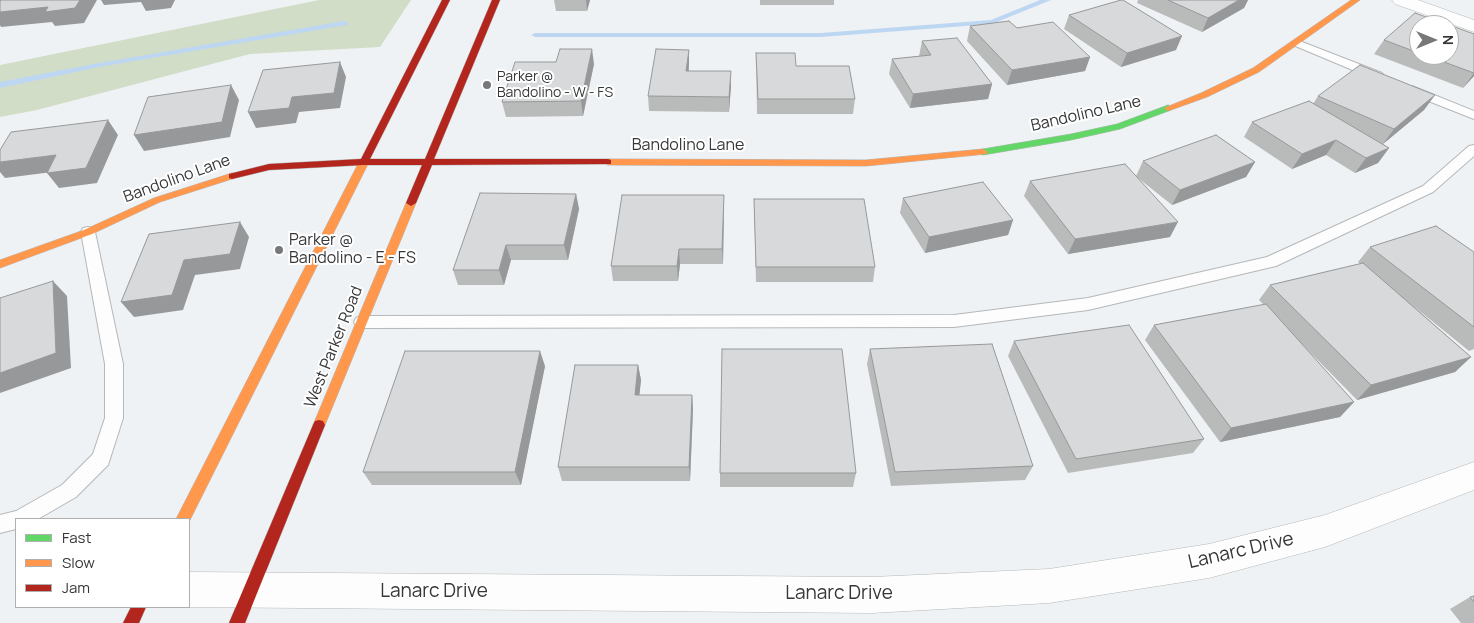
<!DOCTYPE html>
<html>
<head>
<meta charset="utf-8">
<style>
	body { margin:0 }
	#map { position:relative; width:1474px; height:623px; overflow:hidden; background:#eff2f4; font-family:Manrope,sans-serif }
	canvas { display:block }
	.legend { position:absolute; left:15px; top:518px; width:175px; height:90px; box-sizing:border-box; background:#fff; border:1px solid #afafaf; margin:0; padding:6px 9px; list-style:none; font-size:15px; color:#363738 }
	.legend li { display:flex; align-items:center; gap:10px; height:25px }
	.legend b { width:25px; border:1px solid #afafaf }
	.north { position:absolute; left:1409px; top:15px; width:50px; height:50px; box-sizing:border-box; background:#fff; border:1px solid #afafaf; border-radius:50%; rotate:90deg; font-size:14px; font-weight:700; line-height:20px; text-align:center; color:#363738 }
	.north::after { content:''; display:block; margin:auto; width:18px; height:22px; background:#77787a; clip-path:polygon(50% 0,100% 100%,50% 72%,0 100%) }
</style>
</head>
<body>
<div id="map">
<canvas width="1474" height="623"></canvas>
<ul class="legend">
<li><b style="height:6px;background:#63d668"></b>Fast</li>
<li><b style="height:6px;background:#ff974d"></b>Slow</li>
<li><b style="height:6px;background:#b3261e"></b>Jam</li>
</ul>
<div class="north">N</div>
</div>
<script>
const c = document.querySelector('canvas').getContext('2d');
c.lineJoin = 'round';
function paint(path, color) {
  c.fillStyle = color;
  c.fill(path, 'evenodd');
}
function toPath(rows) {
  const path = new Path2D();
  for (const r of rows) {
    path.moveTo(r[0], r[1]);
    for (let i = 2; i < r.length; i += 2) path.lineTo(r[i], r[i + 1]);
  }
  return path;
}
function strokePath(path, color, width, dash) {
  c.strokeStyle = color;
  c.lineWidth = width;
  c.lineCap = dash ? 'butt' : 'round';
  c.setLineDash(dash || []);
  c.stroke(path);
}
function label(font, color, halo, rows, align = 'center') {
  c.font = font + ' Manrope,sans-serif';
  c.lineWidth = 4;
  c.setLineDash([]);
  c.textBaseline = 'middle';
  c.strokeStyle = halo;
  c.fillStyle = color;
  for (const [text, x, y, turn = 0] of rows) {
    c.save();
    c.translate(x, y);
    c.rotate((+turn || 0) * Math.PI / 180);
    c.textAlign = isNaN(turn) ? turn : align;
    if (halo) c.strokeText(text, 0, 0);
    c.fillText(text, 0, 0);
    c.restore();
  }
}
const green = toPath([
	[319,0,411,0,380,47,250,54,37,110,0,117,0,65]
]);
const stream = toPath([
	[1040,0,1051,0,992,24,821,37,535,37,531,35,535,33,821,33,991,20,1040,0],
	[344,21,348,23,347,25,99,67,0,88,0,82,99,63,344,21]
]);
const lane = toPath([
	[1297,40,1382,73,1384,76,1382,79,1374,79,1293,45,1291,43,1297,40],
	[1412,86,1474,111,1474,119,1408,93,1406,90,1412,86],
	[1474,145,1474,156,1433,192,1276,266,1088,310,954,327,362,328,356,326,354,322,356,318,362,316,954,315,1088,298,1267,257,1423,186,1469,146,1474,145],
	[88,227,93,228,95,232,123,364,123,418,108,465,76,497,38,519,16,519,16,529,0,533,0,515,16,511,62,485,93,454,105,418,105,364,81,232,83,228,88,227]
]);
const street = toPath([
	[1392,0,1418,0,1474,20,1474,32,1395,4,1392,0],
	[1474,462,1474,490,1325,547,1209,578,1049,603,872,613,187,607,189,607,189,572,872,577,1049,569,1209,544,1325,515,1474,462]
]);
const fast = toPath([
	[1168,105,1172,108,1171,110,1120,129,1071,140,983,155,978,152,983,149,1071,134,1117,124,1168,105]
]);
const slow = toPath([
	[1351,0,1360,0,1259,72,1207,97,1171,110,1168,111,1164,108,1201,93,1253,68,1351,0],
	[983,149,988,152,986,154,866,166,608,165,603,162,608,159,866,160,983,149],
	[365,157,370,160,189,522,189,519,176,519,360,160,365,157],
	[232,173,235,174,235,178,160,202,92,234,0,268,0,260,84,230,154,198,232,173],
	[411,200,416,203,325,425,323,429,319,430,315,429,313,425,406,203,411,200]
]);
const jam = toPath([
	[442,0,450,0,370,159,425,159,492,0,500,0,434,159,608,159,611,160,611,164,432,165,416,203,411,206,406,203,422,165,363,165,269,170,232,179,229,178,229,174,269,164,361,159,442,0],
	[319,420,323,421,325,425,245,623,229,623,313,425,315,421,319,420],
	[131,607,146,607,139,623,123,623,131,607]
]);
const wall = toPath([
	[554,0,590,0,587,11,556,11],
	[760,0,834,0,834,5,760,5],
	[1138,0,1248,0,1244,8,1202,32,1137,3],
	[1069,15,1176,50,1121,67,1064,29],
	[1419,25,1419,55,1449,55,1474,34,1474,76,1463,88,1374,54,1384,40],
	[970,26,1017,28,1090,57,1085,71,1007,85,967,41],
	[922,41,992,84,988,99,910,108,889,74,892,59,919,56],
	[689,50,689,71,731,86,729,112,649,111,648,96],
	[756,53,796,66,855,99,853,114,757,114],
	[556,62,594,64,583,116,506,117,502,102],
	[1435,95,1424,110,1383,144,1389,148,1378,163,1355,173,1326,155,1292,169,1244,137,1252,122,1313,104,1318,96],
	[1143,161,1255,162,1246,177,1172,205,1138,178,1170,237,1068,254,1024,196,1030,181,1136,176],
	[576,194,579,209,568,260,511,260,504,285,458,285,453,270],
	[724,195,723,264,680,264,678,281,613,281,611,266],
	[903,198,1013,220,1008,235,925,253,900,213],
	[754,199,875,267,873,282,756,282],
	[1370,247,1474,252,1474,349,1469,351,1411,304,1471,357,1455,372,1357,400,1296,338,1354,402,1340,417,1220,442,1145,340,1154,325,1264,305,1259,300,1270,285,1360,264,1358,262],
	[1014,341,1204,439,1193,453,1068,473,1008,356],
	[870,349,1033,466,1025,480,891,486,867,364],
	[638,365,641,380,639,395,692,395,693,409,690,481,562,481,558,467],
	[545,366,521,485,372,485,363,472],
	[720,473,856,473,853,487,720,487],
	[1474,596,1474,623,1461,623,1450,609,1470,597]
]);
const shadedWall = toPath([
	[80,0,97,0,84,23,55,26,52,22,1,27,0,25,0,12],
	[101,0,175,0,171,8,146,11,141,2,104,5],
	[586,0,590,0,587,11],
	[1239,0,1248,0,1244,8,1202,32,1208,18],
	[1182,36,1176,50,1121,67,1127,53],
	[592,49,594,64,583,116,581,101],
	[689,50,689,64,687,85,686,71],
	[1090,57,1085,71,1007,85,1012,70],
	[340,62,346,77,340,108,299,112,296,123,256,128,248,112,292,97],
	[731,71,731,86,729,112,729,97],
	[1474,73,1474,76,1463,88],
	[992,84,988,99,910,108,913,94],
	[231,85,239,100,230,137,144,151,134,135],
	[1435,95,1424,110,1383,144,1394,129],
	[108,120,118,135,97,183,59,188,47,173],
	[1336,140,1326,155,1292,169,1302,154],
	[1389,148,1378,163,1355,173,1366,158],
	[56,155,68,170,5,178,0,172,0,162],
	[1255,162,1246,177,1172,205,1180,190],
	[576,194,579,209,568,260,564,245],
	[724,195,724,210,723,264,722,249],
	[1013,220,1008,235,925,253,929,237],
	[240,222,249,237,240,269,195,275,183,310,134,317,121,302],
	[1178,222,1170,237,1068,254,1075,239],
	[506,245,511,260,504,285,499,270],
	[679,249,680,264,678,281,677,266],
	[53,281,67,296,71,368,0,393,0,373],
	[540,351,545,366,521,485,515,472],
	[1471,357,1455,372,1357,400,1371,385],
	[638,365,641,380,638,409,635,395],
	[692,395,693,409,690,481,689,467],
	[1354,402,1340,417,1220,442,1231,428]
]);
const building = toPath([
	[1,0,80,0,75,8,45,12,48,7,0,12,0,1,1,0],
	[1121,0,1123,0,1182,36,1127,53,1069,15,1121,0],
	[1168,0,1239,0,1208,18,1168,0],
	[1415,13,1448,25,1419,25,1419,53,1384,40,1415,13],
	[1009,21,1017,28,1053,22,1090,57,1012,70,970,26,1009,21],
	[1449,25,1474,34,1474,73,1425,55,1449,55,1449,25],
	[957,38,992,84,913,94,892,59,931,55,922,41,957,38],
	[560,49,592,49,581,101,502,102,515,62,556,62,560,49],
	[656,49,689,50,686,71,731,71,729,97,648,96,656,49],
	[756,53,795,53,796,66,849,66,855,99,758,99,756,53],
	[340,62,334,93,292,97,289,108,248,112,263,70,340,62],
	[1360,65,1435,95,1394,129,1318,96,1360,65],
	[231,85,222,122,134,135,148,97,231,85],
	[1309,101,1389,148,1366,158,1336,140,1302,154,1252,122,1309,101],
	[108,120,86,168,47,173,56,155,0,162,0,150,11,132,108,120],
	[1216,135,1255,162,1180,190,1143,161,1216,135],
	[1125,164,1178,222,1075,239,1030,181,1125,164],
	[983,182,1013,220,929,237,903,198,983,182],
	[480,193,576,194,564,245,506,245,499,270,453,270,480,193],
	[622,195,724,195,722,249,679,249,677,266,611,266,622,195],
	[754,199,864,199,875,267,756,267,754,199],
	[240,222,230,254,184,260,172,295,121,302,149,234,240,222],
	[1436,226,1474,252,1474,327,1370,247,1436,226],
	[1363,263,1471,357,1371,385,1270,285,1363,263],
	[53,281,56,353,0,373,0,298,53,281],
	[1266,304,1354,402,1231,428,1154,325,1266,304],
	[1129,325,1204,439,1076,459,1014,341,1129,325],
	[992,344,1033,466,895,472,870,349,992,344],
	[722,349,842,349,856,473,720,473,722,349],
	[405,351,540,351,515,472,363,472,405,351],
	[575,365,638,365,635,395,692,395,689,467,558,467,575,365],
	[1474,596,1474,602,1470,597,1474,596]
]);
const markers = [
	[487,85,5,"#77787a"],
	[279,250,5,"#77787a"]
];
const farPoinames = [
	["Parker @",497,77],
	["Bandolino - W - FS",497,93]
];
const streetNames = [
	["Bandolino Lane",1086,114,-13],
	["Bandolino Lane",688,146],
	["Bandolino Lane",177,179,-20],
	["West Parker Road",334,347,-68]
];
const poiNames = [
	["Parker @",289,241],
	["Bandolino - E - FS",289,259]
];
const nearStreetnames = [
	["Lanarc Drive",1241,551,-13],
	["Lanarc Drive",434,592],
	["Lanarc Drive",839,594]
];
paint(green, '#d1ddc7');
paint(stream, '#bdd7f2');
strokePath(lane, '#b5b7b8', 2);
strokePath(street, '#b5b7b8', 1);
strokePath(fast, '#b5b7b8', 1);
strokePath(slow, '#b5b7b8', 1);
strokePath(jam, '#b5b7b8', 1);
paint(lane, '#fdfdfd');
paint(street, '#fdfdfd');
paint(fast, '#63d668');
paint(slow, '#ff974d');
paint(jam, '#b3261e');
paint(wall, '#b9bbbb');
paint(shadedWall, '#969899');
paint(building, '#d7d9da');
strokePath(building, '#969899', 1);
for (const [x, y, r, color] of markers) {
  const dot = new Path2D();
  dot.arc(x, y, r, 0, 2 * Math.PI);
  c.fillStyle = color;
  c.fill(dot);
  strokePath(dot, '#fff', 2);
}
label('14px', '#363738', '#fff', farPoinames, 'left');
label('16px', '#363738', '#fff', streetNames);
label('16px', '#363738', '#fff', poiNames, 'left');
label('19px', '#363738', '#fff', nearStreetnames);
</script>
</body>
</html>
